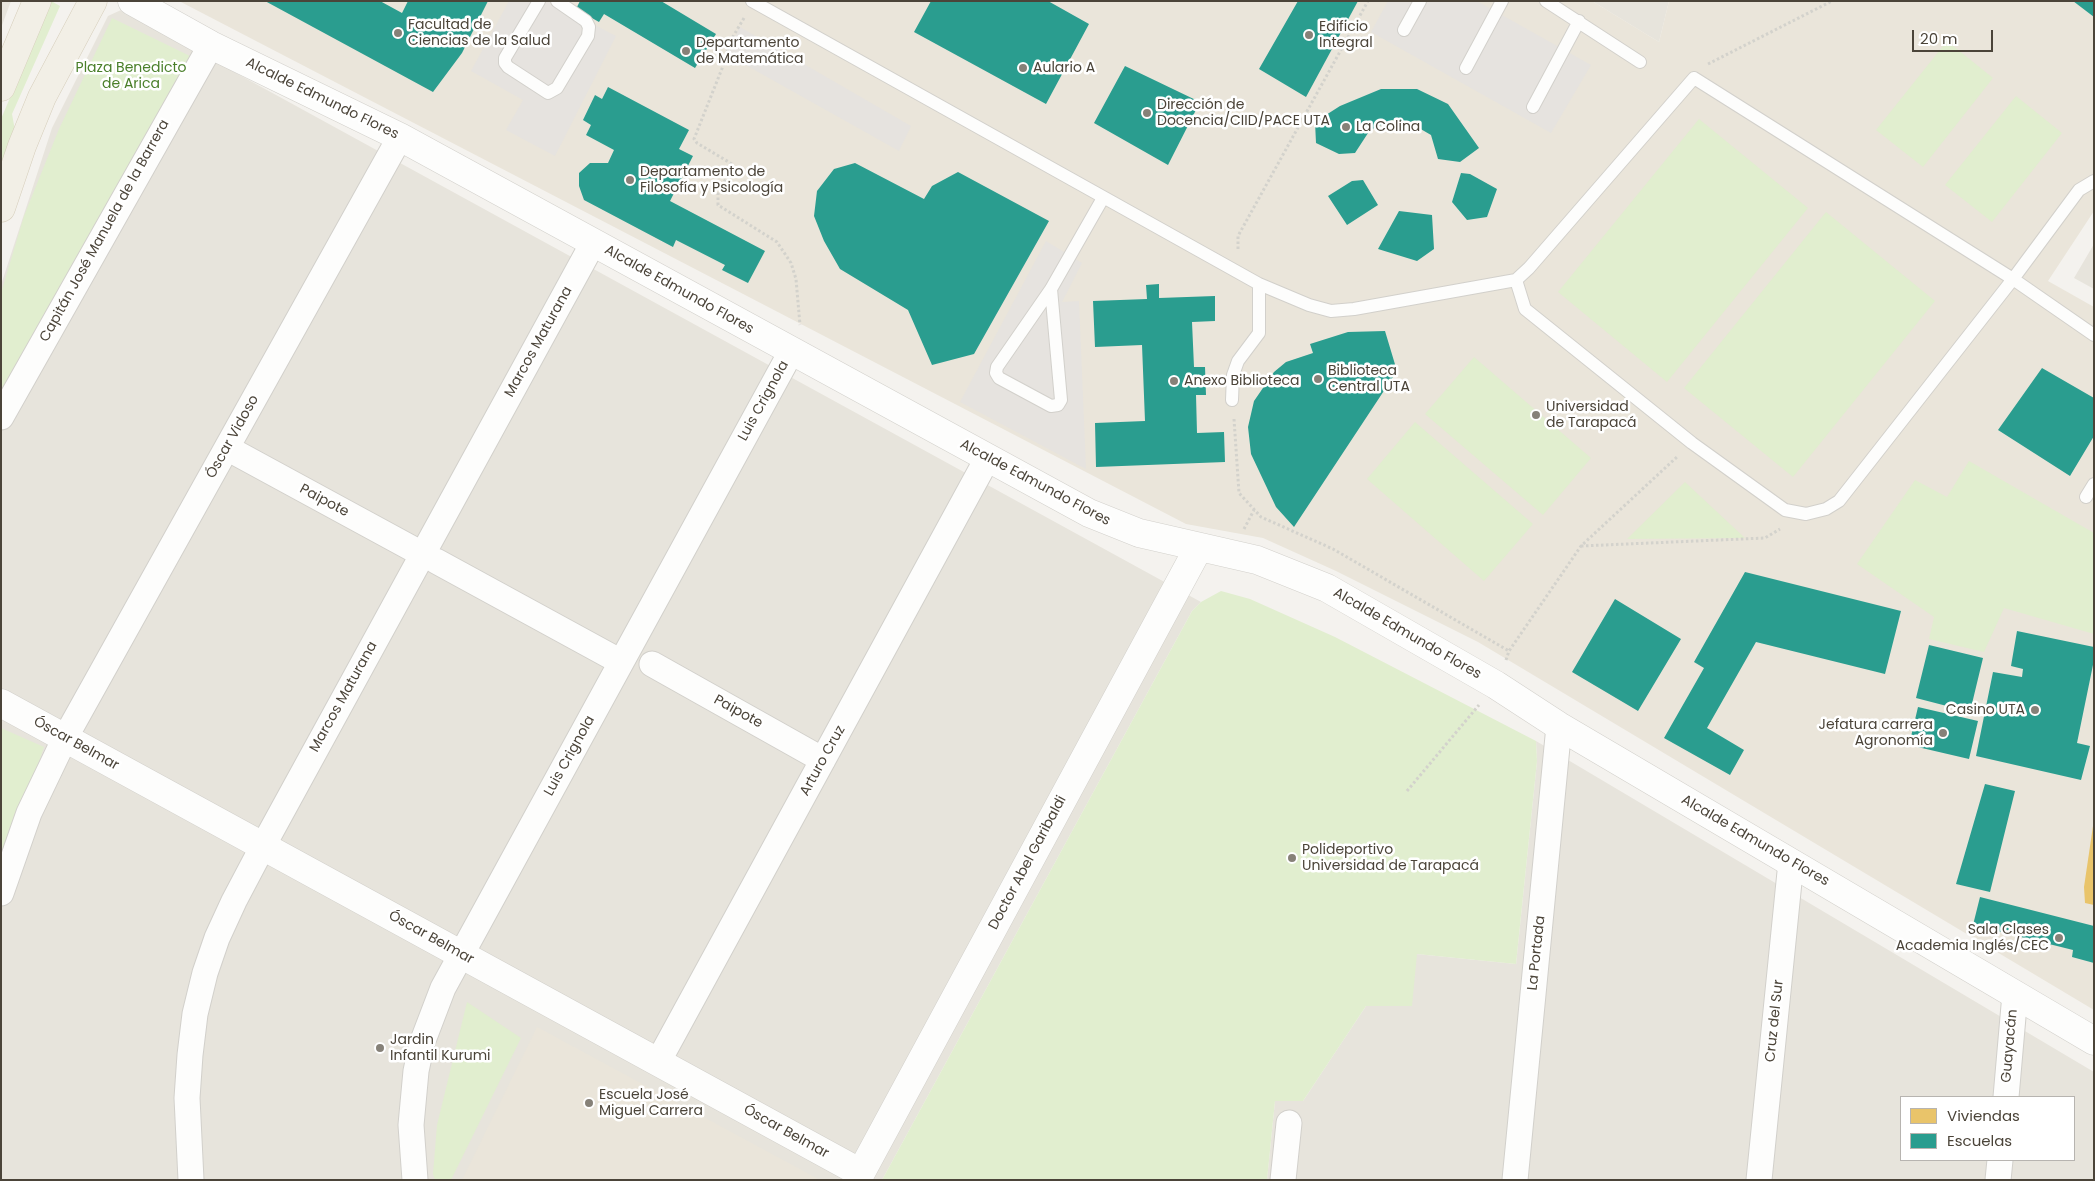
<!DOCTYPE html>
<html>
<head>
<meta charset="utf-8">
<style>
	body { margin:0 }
	#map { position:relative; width:2095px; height:1181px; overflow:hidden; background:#f4f2ee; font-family:Poppins,sans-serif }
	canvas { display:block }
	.frame { position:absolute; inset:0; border:2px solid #4b4439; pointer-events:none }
	.legend { position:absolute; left:1900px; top:1096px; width:175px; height:65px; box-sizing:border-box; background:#fff; border:1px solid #b7b4b0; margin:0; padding:6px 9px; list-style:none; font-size:15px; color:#4b4439 }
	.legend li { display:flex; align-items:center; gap:10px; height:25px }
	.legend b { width:25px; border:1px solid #b7b4b0 }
	.scale { position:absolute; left:1912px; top:30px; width:81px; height:22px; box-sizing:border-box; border:2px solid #4b4439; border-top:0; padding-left:6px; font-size:15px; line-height:18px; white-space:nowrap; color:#4b4439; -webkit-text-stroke:4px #fff; paint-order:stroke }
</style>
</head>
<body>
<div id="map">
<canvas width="2095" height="1181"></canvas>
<div class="frame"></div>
<ul class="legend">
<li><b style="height:14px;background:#e9c46a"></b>Viviendas</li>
<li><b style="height:14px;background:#2a9d8f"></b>Escuelas</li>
</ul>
<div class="scale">20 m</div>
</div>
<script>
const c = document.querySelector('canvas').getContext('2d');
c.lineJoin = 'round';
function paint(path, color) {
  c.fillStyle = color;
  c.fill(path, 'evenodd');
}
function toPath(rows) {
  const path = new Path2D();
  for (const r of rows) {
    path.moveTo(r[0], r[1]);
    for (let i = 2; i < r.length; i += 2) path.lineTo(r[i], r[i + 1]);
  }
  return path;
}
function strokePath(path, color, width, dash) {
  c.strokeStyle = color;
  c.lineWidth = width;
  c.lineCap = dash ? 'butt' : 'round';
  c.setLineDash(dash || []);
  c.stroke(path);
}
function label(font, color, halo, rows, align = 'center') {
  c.font = font + ' Poppins,sans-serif';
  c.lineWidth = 5;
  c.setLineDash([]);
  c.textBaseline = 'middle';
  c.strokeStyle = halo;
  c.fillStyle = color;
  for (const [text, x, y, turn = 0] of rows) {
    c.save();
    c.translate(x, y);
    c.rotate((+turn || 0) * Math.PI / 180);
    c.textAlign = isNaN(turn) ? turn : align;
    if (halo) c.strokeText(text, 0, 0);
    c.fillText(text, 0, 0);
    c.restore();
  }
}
const residential = toPath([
	[1,1,11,1,1,28],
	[1592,1,1669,1,1659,42],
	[121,10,1201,602,1192,611,882,1180,1,1180,1,285,52,128,108,16],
	[2094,244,2094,289,2074,278],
	[1536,741,2094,1072,2094,1180,1267,1180,1275,1101,1303,1101,1366,1006,1417,954,1516,964,1537,761],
	[1901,1097,2074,1097,2074,1160,1901,1160]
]);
const education = toPath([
	[179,1,1592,1,1659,42,1669,1,2094,1,2094,211,2048,281,2094,307,2094,1010,1478,642,1336,571,1263,538,1186,524],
	[537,1027,820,1180,462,1180]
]);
const green = toPath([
	[51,1,60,6,12,114,16,136,1,179,1,119],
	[112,18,190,56,1,402,1,293,24,216,59,129],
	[1947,41,1993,78,1923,167,1876,130],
	[2016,96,2062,133,1992,222,1945,185],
	[1699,119,1808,208,1667,382,1558,292],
	[1826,212,1935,301,1793,477,1684,388],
	[1474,357,1591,458,1543,515,1425,414],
	[1415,422,1533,524,1484,581,1367,479],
	[1969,461,2094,533,2094,634,2004,608,1984,652,1929,639,1934,617,1857,564,1915,480,1947,497],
	[1685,482,1745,538,1627,539],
	[1221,591,1250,599,1335,637,1536,741,1537,761,1516,964,1417,954,1412,1006,1366,1006,1303,1101,1275,1101,1267,1180,882,1180,1192,611,1201,602],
	[1,728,44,747,1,876],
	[467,1002,521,1038,451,1180,435,1180,433,1174,437,1125]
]);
const parking = toPath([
	[509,1,566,1,562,8,616,36,555,156,506,130,523,100,471,71],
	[1388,1,1477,1,1591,65,1551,133,1371,32],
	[740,27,911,126,899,151,726,54],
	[1046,241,1082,263,1062,302,1079,301,1086,469,960,402]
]);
const homes = toPath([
	[2093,826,2094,826,2094,905,2085,903,2084,887]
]);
const schools = toPath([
	[265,1,380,1,402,13,408,1,488,1,462,53,433,92],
	[580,1,661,1,716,34,695,68,604,14,599,22,576,9],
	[931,1,1048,1,1089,24,1046,104,914,32],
	[1298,1,1358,1,1306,97,1259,69],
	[2073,1,2094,1,2094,17],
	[1125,66,1200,102,1168,165,1094,123],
	[608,87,689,130,679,149,693,156,670,201,765,251,748,283,722,270,725,265,676,240,673,247,584,200,579,186,579,173,590,163,608,163,614,150,586,135,591,125,583,120,595,95,602,99],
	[1381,89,1417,89,1448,104,1479,148,1460,162,1438,159,1431,135,1412,124,1392,120,1370,130,1355,153,1339,154,1316,143,1315,122,1340,106],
	[855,163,924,199,932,186,958,172,1049,221,974,354,932,365,908,310,840,269,824,241,814,216,817,191,834,169],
	[1461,173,1470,174,1497,189,1487,217,1467,220,1452,202],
	[1363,180,1378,205,1347,225,1328,196,1352,181],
	[1399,211,1432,215,1434,249,1417,261,1378,249],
	[1159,284,1159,298,1215,296,1215,321,1192,322,1194,367,1205,367,1206,395,1196,395,1197,433,1224,432,1225,462,1096,467,1095,423,1145,421,1142,345,1095,347,1093,301,1147,299,1146,285],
	[1385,331,1397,371,1294,527,1276,507,1251,454,1248,427,1254,401,1274,372,1286,362,1313,353,1310,344,1348,332],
	[2042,368,2094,398,2094,436,2070,476,1998,430],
	[1745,572,1901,611,1885,674,1756,642,1707,728,1744,750,1730,775,1664,738,1704,668,1694,662],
	[1615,599,1681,639,1638,711,1572,672],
	[2017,631,2094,647,2094,660,2077,743,2090,746,2081,780,1976,756,1993,672,2022,677,2023,669,2011,666],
	[1929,645,1983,658,1970,712,1916,698],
	[1918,707,1978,721,1969,759,1909,745],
	[1985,784,2015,791,1990,892,1956,884],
	[1980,897,2094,926,2094,963,2072,957,2073,950,1973,925]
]);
const path = toPath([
	[744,18,728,45,727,56,694,139,697,143,732,164,732,169,718,192,718,205,777,242,791,263,796,279,800,325],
	[1708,64,1832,1],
	[1238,249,1238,236,1368,1],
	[1234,419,1239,493,1261,517,1333,549,1509,651],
	[1244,529,1254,510],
	[1581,546,1765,538,1780,529],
	[1506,660,1509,651,1581,546,1678,456],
	[1407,791,1479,705]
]);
const service = toPath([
	[539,1,505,58,505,63,508,67,548,93,557,88,588,36,589,27,586,21,557,1],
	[752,1,1259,284,1309,305,1331,311,1354,309,1516,280],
	[1546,1,1640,62],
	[1404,30,1420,1],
	[1466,68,1502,1],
	[1694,78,2013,279,1839,501,1826,509,1806,514,1785,510,1692,443,1525,309,1516,280,1529,268,1694,78],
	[1533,107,1579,21],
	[2094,181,2079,190,2013,279,2094,335],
	[1051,289,1061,400,1058,405,1051,406,999,378,996,373,997,367,1051,289,1103,198],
	[1232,400,1233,375,1238,361,1259,333,1259,284],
	[2086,497,2094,484]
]);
const minor = toPath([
	[1,417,211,45],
	[227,448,422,554],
	[436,561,621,662],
	[652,664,823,760],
	[1,893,29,813,65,738,400,137],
	[658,1062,987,459],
	[2006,1097,2015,994],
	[191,1180,187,1098,190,1055,195,1014,205,973,217,938,234,901,263,846,593,243],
	[415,1180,411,1125,416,1071,422,1043,443,988,791,352],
	[1283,1180,1289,1123],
	[1515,1180,1559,726],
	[1759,1180,1791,862],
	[1998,1180,2000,1160]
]);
const tertiary = toPath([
	[132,1,211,45,400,137,1089,513,1139,533,1257,560,1327,588,1496,685,1559,726,2094,1041],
	[1,703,861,1173],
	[857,1180,1199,547]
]);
const primary = toPath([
	[1,87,37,1],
	[1,208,22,146,42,97,93,1]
]);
const markers = [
	[398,33,5,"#868178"],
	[1309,35,5,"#868178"],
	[686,51,5,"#868178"],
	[1023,68,5,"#868178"],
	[1147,113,5,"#868178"],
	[1346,127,5,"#868178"],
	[630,180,5,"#868178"],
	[1318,379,5,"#868178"],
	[1174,381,5,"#868178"],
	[1536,415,5,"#868178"],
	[2035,710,5,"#868178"],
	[1943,733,5,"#868178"],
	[1292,858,5,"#868178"],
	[2059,938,5,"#868178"],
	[380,1048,5,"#868178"],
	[589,1103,5,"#868178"]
];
const poiNames = [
	["Facultad de",408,25],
	["Ciencias de la Salud",408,41],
	["Edificio",1319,27],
	["Integral",1319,43],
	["Departamento",696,43],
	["de Matemática",696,59],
	["Aulario A",1033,68],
	["Dirección de",1157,105],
	["Docencia/CIID/PACE UTA",1157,121],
	["La Colina",1356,127],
	["Departamento de",640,172],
	["Filosofía y Psicología",640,188],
	["Biblioteca",1328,371],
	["Central UTA",1328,387],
	["Anexo Biblioteca",1184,381],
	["Universidad",1546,407],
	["de Tarapacá",1546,423],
	["Casino UTA",2025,710,"right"],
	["Jefatura carrera",1933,725,"right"],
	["Agronomía",1933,741,"right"],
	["Polideportivo",1302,850],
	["Universidad de Tarapacá",1302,866],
	["Sala Clases",2049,930,"right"],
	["Academia Inglés/CEC",2049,946,"right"],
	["Jardin",390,1040],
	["Infantil Kurumi",390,1056],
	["Escuela José",599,1095],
	["Miguel Carrera",599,1111]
];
const parkNames = [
	["Plaza Benedicto",131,68],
	["de Arica",131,84]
];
const streetNames = [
	["Alcalde Edmundo Flores",322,99,26],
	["Capitán José Manuela de la Barrera",105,231,-61],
	["Alcalde Edmundo Flores",679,290,29],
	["Marcos Maturana",539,342,-61],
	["Luis Crignola",764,401,-61],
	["Óscar Vidoso",233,437,-61],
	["Alcalde Edmundo Flores",1035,483,28],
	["Paipote",324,501,28],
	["Alcalde Edmundo Flores",1407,634,30],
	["Marcos Maturana",344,697,-61],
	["Paipote",738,712,29],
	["Óscar Belmar",76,744,29],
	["Luis Crignola",570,756,-61],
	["Arturo Cruz",823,761,-61],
	["Alcalde Edmundo Flores",1755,841,30],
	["Doctor Abel Garibaldi",1028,863,-62],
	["Óscar Belmar",431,938,29],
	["La Portada",1537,953,-84],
	["Cruz del Sur",1775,1021,-84],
	["Guayacán",2010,1046,-85],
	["Óscar Belmar",786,1132,29]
];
paint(residential, '#e7e4dc');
paint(education, '#eae5da');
paint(green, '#e1eecf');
paint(parking, '#e6e3df');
paint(homes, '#e9c46a');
paint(schools, '#2a9d8f');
strokePath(service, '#d2d0cb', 14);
strokePath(minor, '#d2d0cb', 27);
strokePath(tertiary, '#d2d0cb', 29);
strokePath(primary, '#d6cebb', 29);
strokePath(path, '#d3d2cc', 3, [2.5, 2.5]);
strokePath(service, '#fdfdfc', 12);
strokePath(minor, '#fdfdfc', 25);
strokePath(tertiary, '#fdfdfc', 28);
strokePath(primary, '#f2efe6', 28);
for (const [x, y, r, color] of markers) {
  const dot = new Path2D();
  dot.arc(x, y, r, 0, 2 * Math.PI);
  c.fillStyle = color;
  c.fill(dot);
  strokePath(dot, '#fff', 2);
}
label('14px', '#4b4439', '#fff', poiNames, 'left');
label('14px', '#4a7f2a', '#fff', parkNames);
label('14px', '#4b4439', '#fff', streetNames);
</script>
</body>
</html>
